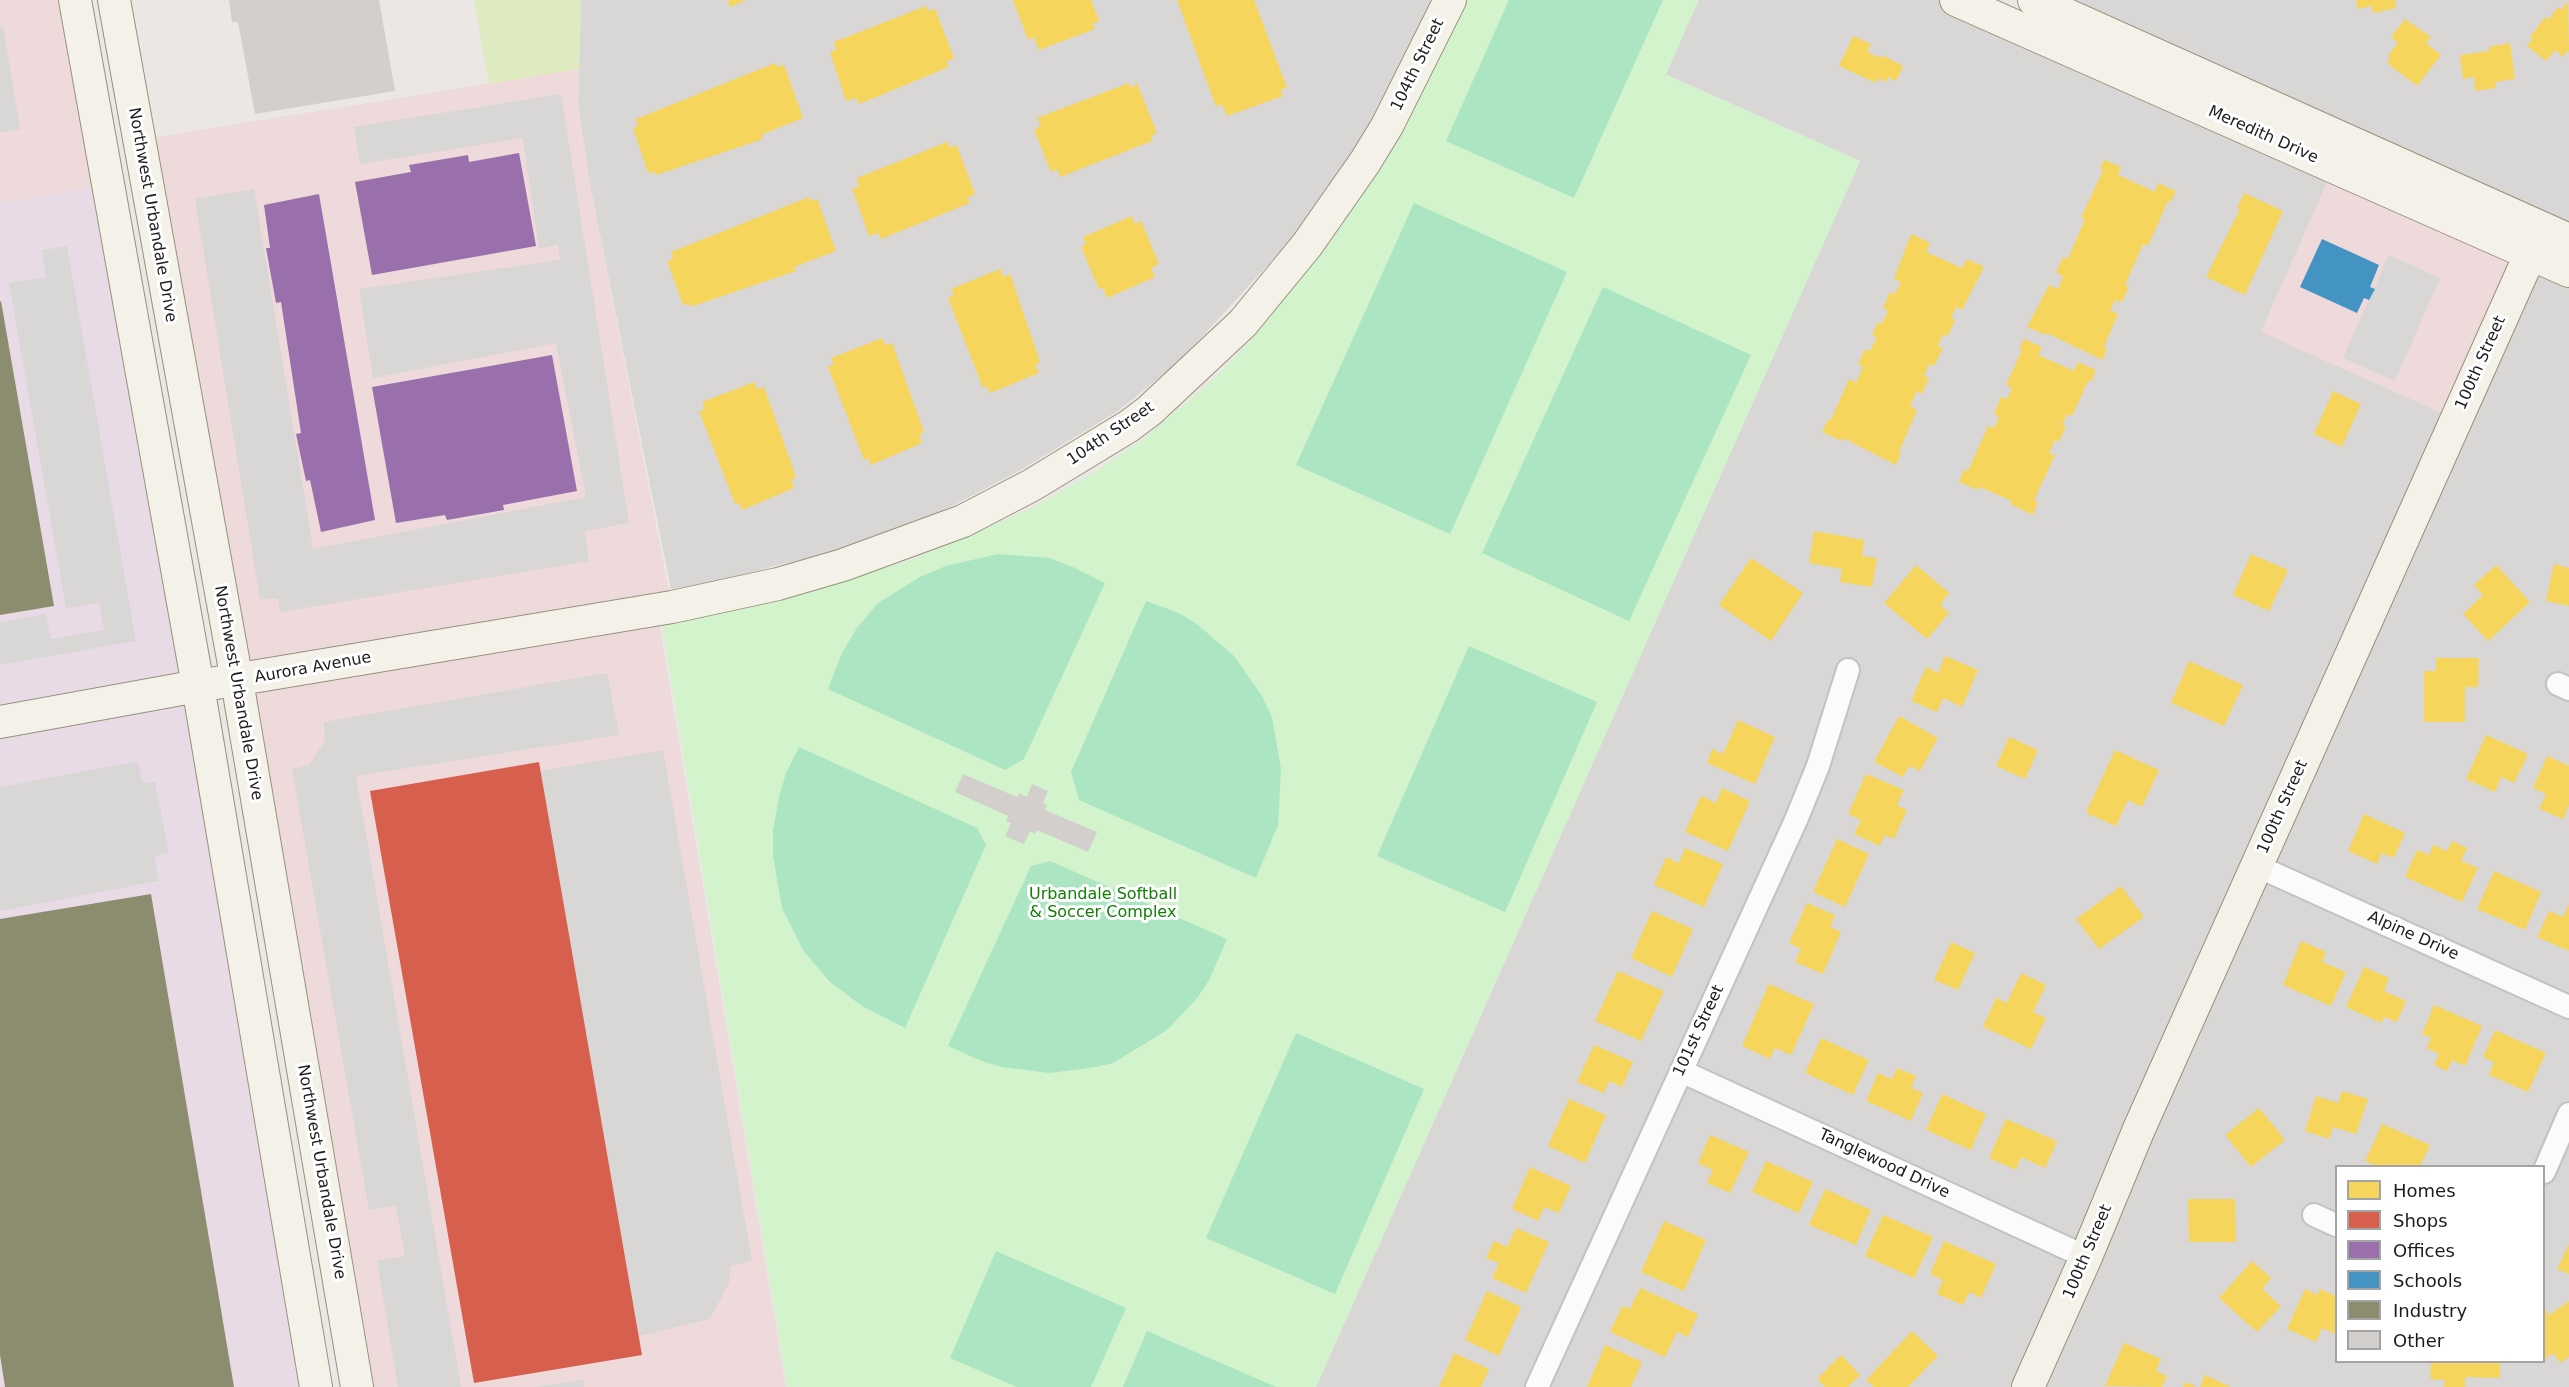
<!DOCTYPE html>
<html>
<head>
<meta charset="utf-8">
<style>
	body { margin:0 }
	#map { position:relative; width:2569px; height:1387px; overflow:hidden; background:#eae7e4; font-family:"DejaVu Sans",sans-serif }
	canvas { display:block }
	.legend { position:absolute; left:2335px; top:1165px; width:210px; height:198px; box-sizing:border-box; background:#fff; border:2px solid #a4a4a4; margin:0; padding:8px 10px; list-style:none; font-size:18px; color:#1c1c1c }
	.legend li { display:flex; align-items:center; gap:12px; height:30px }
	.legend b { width:30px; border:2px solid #a4a4a4 }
</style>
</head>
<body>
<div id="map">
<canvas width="2569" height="1387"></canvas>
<ul class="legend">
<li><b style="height:16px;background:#f6d55c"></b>Homes</li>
<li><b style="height:16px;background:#d6604d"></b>Shops</li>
<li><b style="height:16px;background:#9970ab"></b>Offices</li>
<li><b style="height:16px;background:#4393c3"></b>Schools</li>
<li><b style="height:16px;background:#8c8c6e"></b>Industry</li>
<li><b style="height:16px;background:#d3cfcc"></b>Other</li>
</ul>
</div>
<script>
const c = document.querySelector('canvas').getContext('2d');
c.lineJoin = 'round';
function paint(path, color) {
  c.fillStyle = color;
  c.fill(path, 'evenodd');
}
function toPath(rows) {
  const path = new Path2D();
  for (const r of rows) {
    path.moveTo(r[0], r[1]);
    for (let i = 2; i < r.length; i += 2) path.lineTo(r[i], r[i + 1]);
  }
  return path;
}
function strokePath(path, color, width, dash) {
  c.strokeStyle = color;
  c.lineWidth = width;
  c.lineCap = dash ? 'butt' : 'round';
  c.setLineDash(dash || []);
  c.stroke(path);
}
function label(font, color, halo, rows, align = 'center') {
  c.font = font + ' "DejaVu Sans",sans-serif';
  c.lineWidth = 6;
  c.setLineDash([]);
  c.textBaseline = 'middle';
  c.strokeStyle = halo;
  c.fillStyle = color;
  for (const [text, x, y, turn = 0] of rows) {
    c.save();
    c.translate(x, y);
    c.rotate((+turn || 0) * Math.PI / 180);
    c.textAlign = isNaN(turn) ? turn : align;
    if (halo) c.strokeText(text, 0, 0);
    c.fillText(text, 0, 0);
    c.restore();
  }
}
const residential = toPath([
	[581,0,1431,0,1400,69,1354,151,1296,234,1181,360,1118,411,1017,472,960,502,904,528,843,551,778,565,720,581,671,589,590,185,578,104],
	[1699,0,1956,0,2334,167,2261,332,2529,254,2569,271,2569,1387,1316,1387,1860,161,1665,74],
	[2336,1166,2544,1166,2544,1362,2336,1362],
	[2034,0,2569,0,2569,240]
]);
const commercial = toPath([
	[0,0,75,0,108,183,64,193,0,203],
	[579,69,578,104,590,185,672,607,659,622,786,1387,357,1387,139,140],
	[2334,167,2529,254,2455,419,2261,332]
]);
const industrial = toPath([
	[108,183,316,1387,0,1387,0,203,64,193]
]);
const religious = toPath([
	[3,27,20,129,0,133,0,28],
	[561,94,629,523,585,531,589,561,280,612,278,598,260,599,195,199,254,189,313,549,586,497,556,343,373,378,359,289,560,260,558,245,539,249,523,138,360,164,354,127],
	[67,246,136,641,0,665,0,622,46,614,51,639,104,630,99,603,66,608,9,283,46,277,42,250],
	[2389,255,2440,278,2395,381,2343,358],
	[607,673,619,735,356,776,461,1387,398,1387,377,1261,405,1256,396,1206,369,1210,292,769,309,765,325,741,324,722],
	[663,750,752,1261,731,1266,729,1283,710,1319,639,1336,540,771],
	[138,761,143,783,155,782,169,853,154,856,159,881,0,911,0,787],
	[583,1380,584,1387,535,1387]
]);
const grass = toPath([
	[474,0,581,0,579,69,489,84]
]);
const park = toPath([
	[1466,0,1698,0,1666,75,1860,161,1316,1387,787,1387,662,625,848,579,911,560,1032,508,1098,470,1144,439,1217,376,1251,340,1320,255,1350,213,1425,84]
]);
const pitch = toPath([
	[1509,0,1663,0,1574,198,1446,141],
	[1414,203,1567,272,1450,534,1296,465],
	[1603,287,1751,355,1629,621,1482,553],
	[998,554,1049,558,1073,567,1105,583,1024,759,1005,770,828,689,842,653,857,628,878,603,920,577,946,566],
	[1146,601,1179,613,1198,625,1234,656,1262,696,1272,717,1281,769,1278,825,1256,878,1079,800,1071,772],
	[1469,646,1597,702,1505,912,1377,856],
	[799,747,977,828,986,845,905,1028,862,1006,829,981,803,950,782,908,773,856,773,831,779,797,786,773],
	[1050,861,1227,939,1209,980,1198,997,1167,1030,1113,1063,1096,1067,1050,1073,1002,1067,984,1062,948,1046,1031,866],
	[1296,1033,1424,1089,1335,1294,1206,1238],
	[996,1251,1126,1308,1091,1387,1017,1387,950,1358],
	[1147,1331,1276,1387,1123,1387]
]);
const homes = toPath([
	[728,0,746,0,730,7],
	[1013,0,1091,0,1099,21,1092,24,1095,29,1039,50,1034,37,1028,40],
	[1177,0,1254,0,1287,88,1280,90,1283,96,1227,116,1222,104,1216,107],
	[2356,0,2395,0,2396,8,2373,13,2371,6,2358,9],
	[2568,1,2569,52,2567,51,2563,57,2555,50,2546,61,2527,46,2532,39,2530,37,2545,17,2548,20,2558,7,2561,10],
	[926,6,928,11,935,9,954,58,946,62,949,67,859,104,856,98,846,101,830,52,836,50,834,42],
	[2405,19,2431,37,2426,43,2441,55,2417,86,2387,63,2390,59,2388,55,2398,43,2391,37],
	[1853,36,1871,44,1867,52,1881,58,1882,55,1903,66,1896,81,1888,77,1886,82,1878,78,1876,83,1839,66],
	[2510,43,2515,79,2495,82,2496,88,2475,91,2474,77,2463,79,2460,55,2489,51,2489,47],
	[775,63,777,67,784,65,803,118,761,135,763,139,656,175,654,172,648,173,633,128,638,126,636,119],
	[1129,83,1131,88,1137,83,1157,133,1151,136,1152,141,1060,177,1057,169,1051,172,1034,130,1041,126,1037,118],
	[947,142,950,147,957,146,975,194,967,198,970,203,881,239,878,233,869,236,852,188,859,187,857,178],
	[2104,160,2121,167,2118,175,2155,192,2158,183,2176,191,2171,202,2168,201,2148,246,2143,244,2125,285,2129,287,2122,302,2115,300,2110,311,2118,314,2104,347,2107,349,2102,360,2047,333,2046,335,2027,327,2049,285,2058,289,2063,276,2056,273,2063,257,2068,259,2085,219,2081,218,2103,170,2100,168],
	[2244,193,2283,211,2245,295,2206,277,2240,209,2237,208],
	[809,197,811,201,817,199,836,251,794,267,796,271,690,307,689,304,683,305,667,261,673,259,671,252],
	[1132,216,1135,224,1141,221,1159,264,1151,268,1155,277,1107,298,1103,288,1099,289,1081,247,1086,244,1083,237],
	[1911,234,1930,243,1926,252,1962,268,1967,259,1984,267,1962,310,1956,307,1951,318,1955,320,1948,336,1943,334,1938,346,1943,348,1934,366,1929,364,1924,376,1929,378,1922,394,1917,391,1910,406,1917,410,1899,452,1901,453,1896,465,1843,438,1842,441,1822,432,1828,420,1831,420,1849,379,1856,383,1863,367,1858,364,1865,349,1870,351,1877,337,1872,335,1878,322,1882,324,1888,311,1883,308,1890,292,1895,294,1901,282,1894,279],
	[1000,269,1003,277,1010,274,1040,362,1035,365,1039,373,990,393,987,386,983,388,948,298,954,295,951,289],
	[882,338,885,345,892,343,924,432,919,435,922,443,871,465,868,458,864,460,828,367,834,364,831,358],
	[2024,339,2042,347,2038,355,2074,371,2078,362,2096,370,2091,382,2088,381,2072,416,2067,414,2062,425,2066,426,2059,442,2055,440,2049,453,2055,455,2034,500,2038,502,2033,515,2010,504,2012,501,1980,487,1978,490,1959,482,1964,469,1968,471,1988,426,1994,428,1999,417,1994,414,2001,397,2007,399,2012,388,2006,385,2022,350,2019,349],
	[754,382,757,389,764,387,796,477,791,480,794,488,742,510,739,503,735,504,699,411,705,409,702,402],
	[2333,391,2361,404,2342,447,2314,434],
	[1814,531,1864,540,1862,556,1877,558,1872,587,1840,582,1842,569,1809,563],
	[2251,554,2288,570,2269,611,2233,595],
	[1751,558,1803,593,1771,641,1719,605],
	[2554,564,2569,568,2569,606,2546,601],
	[1916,565,1949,593,1940,605,1949,613,1927,639,1884,603],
	[2496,565,2530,602,2488,641,2463,614,2483,595,2474,585],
	[1945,656,1978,670,1962,707,1943,698,1937,712,1911,701,1926,667,1938,673],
	[2436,658,2479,658,2478,687,2465,687,2465,722,2424,722,2424,671,2436,671],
	[2189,661,2243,685,2224,726,2171,703],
	[1899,716,1938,738,1920,771,1909,766,1903,777,1874,762],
	[1738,720,1775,737,1755,784,1707,763,1712,749,1723,754],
	[2486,735,2528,754,2514,783,2501,777,2495,792,2466,779],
	[2009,737,2038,750,2025,779,1996,766],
	[2115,750,2159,770,2142,807,2128,800,2116,826,2086,813],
	[2547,756,2569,766,2569,805,2563,819,2539,809,2546,794,2533,788],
	[1866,774,1904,790,1897,805,1907,810,1894,839,1885,835,1880,846,1854,834,1861,820,1848,814],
	[1722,788,1750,801,1728,851,1685,832,1701,796,1716,803],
	[2364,814,2405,833,2394,858,2382,853,2377,864,2348,851],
	[1837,839,1869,854,1845,907,1813,892],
	[2452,841,2467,848,2461,861,2478,868,2462,902,2405,877,2417,850,2429,855,2433,845,2447,851],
	[1685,848,1723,864,1704,907,1654,885,1666,857,1679,863],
	[2494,871,2541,892,2525,930,2477,909],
	[2121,886,2144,917,2099,949,2076,919],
	[1807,903,1835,915,1830,927,1841,932,1823,974,1795,962,1801,949,1789,943],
	[2569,904,2569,951,2537,937,2549,911,2563,917],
	[1652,911,1693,929,1672,977,1631,958],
	[2301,941,2326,952,2322,962,2346,972,2331,1006,2283,985],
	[1951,942,1975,953,1958,990,1934,980],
	[2364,967,2389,978,2384,991,2406,1001,2397,1022,2384,1017,2381,1023,2346,1007],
	[1618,971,1664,991,1641,1041,1595,1021],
	[2021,973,2046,985,2033,1012,2046,1018,2031,1049,1983,1027,1996,998,2007,1003],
	[1769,984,1814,1004,1791,1055,1775,1048,1770,1059,1742,1046],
	[2434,1005,2482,1026,2465,1066,2452,1060,2447,1071,2434,1065,2439,1054,2427,1048,2431,1038,2422,1034],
	[2495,1030,2546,1053,2528,1092,2489,1075,2494,1062,2483,1057],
	[1821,1038,1869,1060,1853,1095,1805,1073],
	[1594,1045,1633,1062,1622,1087,1609,1081,1604,1093,1577,1082],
	[1897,1068,1916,1076,1911,1088,1923,1093,1911,1121,1866,1101,1878,1073,1892,1079],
	[2342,1091,2368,1099,2356,1134,2333,1127,2329,1139,2305,1131,2316,1096,2338,1103],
	[1942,1094,1986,1114,1971,1150,1926,1130],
	[1569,1099,1606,1115,1585,1163,1548,1146],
	[2259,1108,2285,1140,2251,1167,2225,1135],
	[2006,1119,2057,1141,2045,1168,2021,1157,2016,1170,1989,1158],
	[2382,1124,2430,1145,2420,1166,2376,1166,2365,1161],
	[1710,1135,1749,1152,1730,1193,1707,1183,1713,1170,1698,1163],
	[1766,1161,1813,1182,1799,1213,1752,1192],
	[1530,1167,1571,1186,1559,1213,1544,1207,1538,1221,1512,1209],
	[1825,1189,1871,1210,1856,1245,1809,1225],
	[2188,1199,2235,1199,2236,1242,2189,1242],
	[1883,1215,1933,1237,1914,1278,1865,1256],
	[1664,1221,1706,1240,1684,1291,1641,1272],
	[1516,1228,1549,1242,1526,1293,1492,1278,1499,1263,1486,1258,1494,1241,1507,1247],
	[1944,1241,1996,1264,1981,1298,1969,1292,1963,1305,1937,1294,1943,1280,1930,1274],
	[2569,1244,2569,1274,2557,1269],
	[2252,1261,2271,1278,2262,1289,2281,1306,2257,1332,2219,1298],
	[1640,1288,1698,1314,1688,1337,1677,1332,1665,1357,1610,1332,1622,1306,1630,1309],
	[2305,1289,2317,1295,2320,1289,2336,1296,2335,1334,2322,1328,2316,1342,2287,1329],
	[1487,1291,1521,1307,1499,1356,1465,1340],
	[2569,1301,2569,1357,2560,1363,2553,1353,2544,1360,2544,1308,2549,1315],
	[1912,1331,1938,1356,1908,1387,1874,1387,1866,1380],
	[2124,1343,2161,1359,2156,1371,2167,1376,2162,1387,2105,1386],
	[1605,1345,1642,1362,1631,1387,1587,1387],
	[1454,1353,1489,1369,1481,1387,1439,1387],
	[1841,1355,1860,1375,1848,1387,1825,1387,1817,1379],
	[2431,1362,2500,1362,2500,1378,2465,1377,2465,1387,2444,1387,2445,1380,2430,1379],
	[2205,1375,2231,1387,2200,1387],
	[2185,1382,2197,1387,2183,1387]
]);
const shops = toPath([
	[539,762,642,1355,474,1383,370,791]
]);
const offices = toPath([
	[519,153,536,246,372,275,355,182,411,172,409,165,468,155,469,162],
	[319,194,375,520,321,532,310,480,306,481,296,434,301,433,281,302,276,303,266,248,270,248,264,205],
	[552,355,577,491,503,505,504,510,447,520,445,515,396,523,372,387]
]);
const schools = toPath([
	[2322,239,2379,265,2370,287,2375,289,2369,300,2364,298,2357,313,2300,287]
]);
const industry = toPath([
	[1,301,54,606,0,615,0,302],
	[151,894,234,1387,5,1387,0,1355,0,919]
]);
const building = toPath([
	[229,0,379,0,395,91,255,114,238,22,232,22],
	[963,774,1017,797,1019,793,1027,797,1032,784,1048,791,1043,803,1047,805,1045,810,1097,832,1088,852,1037,830,1035,834,1030,831,1024,844,1005,836,1011,823,1006,821,1008,816,955,792]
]);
const street = toPath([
	[2558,684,2569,689],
	[2257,866,2569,1007],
	[1681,1071,2086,1257],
	[2544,1172,2569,1114],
	[2314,1215,2336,1225],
	[1537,1387,1796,820,1818,766,1848,670]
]);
const secondary = toPath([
	[75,0,198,686,316,1387],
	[114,0,237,681,357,1387],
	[1956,0,2569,271],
	[2034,0,2569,240],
	[0,722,198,686,672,607,778,584,843,565,963,521,1032,485,1129,426,1149,411,1243,323,1307,245,1365,162,1387,126,1450,0],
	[2028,1387,2086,1257,2139,1129,2542,228]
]);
const streetNames = [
	["104th Street",1418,65,-64],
	["Meredith Drive",2263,135,24],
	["Northwest Urbandale Drive",152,215,80],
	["100th Street",2481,363,-66],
	["104th Street",1111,434,-34],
	["Aurora Avenue",313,668,-10],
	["Northwest Urbandale Drive",238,693,80],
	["100th Street",2283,807,-66],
	["Alpine Drive",2413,936,24],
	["101st Street",1699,1031,-65],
	["Tanglewood Drive",1884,1164,25],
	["Northwest Urbandale Drive",321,1172,80],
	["100th Street",2088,1252,-67]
];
const parkNames = [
	["Urbandale Softball",1103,895],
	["& Soccer Complex",1103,913]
];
paint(residential, '#d9d7d6');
paint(commercial, '#eed9db');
paint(industrial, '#e9dbe6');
paint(religious, '#d8d7d6');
paint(grass, '#deeac0');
paint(park, '#d2f3cc');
paint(pitch, '#abe5c2');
paint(homes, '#f6d55c');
paint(shops, '#d6604d');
paint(offices, '#9970ab');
paint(schools, '#4393c3');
paint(industry, '#8c8c6e');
paint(building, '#d3cfcc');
strokePath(street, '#c3c2c0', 26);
strokePath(secondary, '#95927c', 34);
strokePath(street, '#fcfbfb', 22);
strokePath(secondary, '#f3f1e8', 32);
label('16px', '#1c1c1c', '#fff', streetNames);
label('16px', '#108004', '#fff', parkNames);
</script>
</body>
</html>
